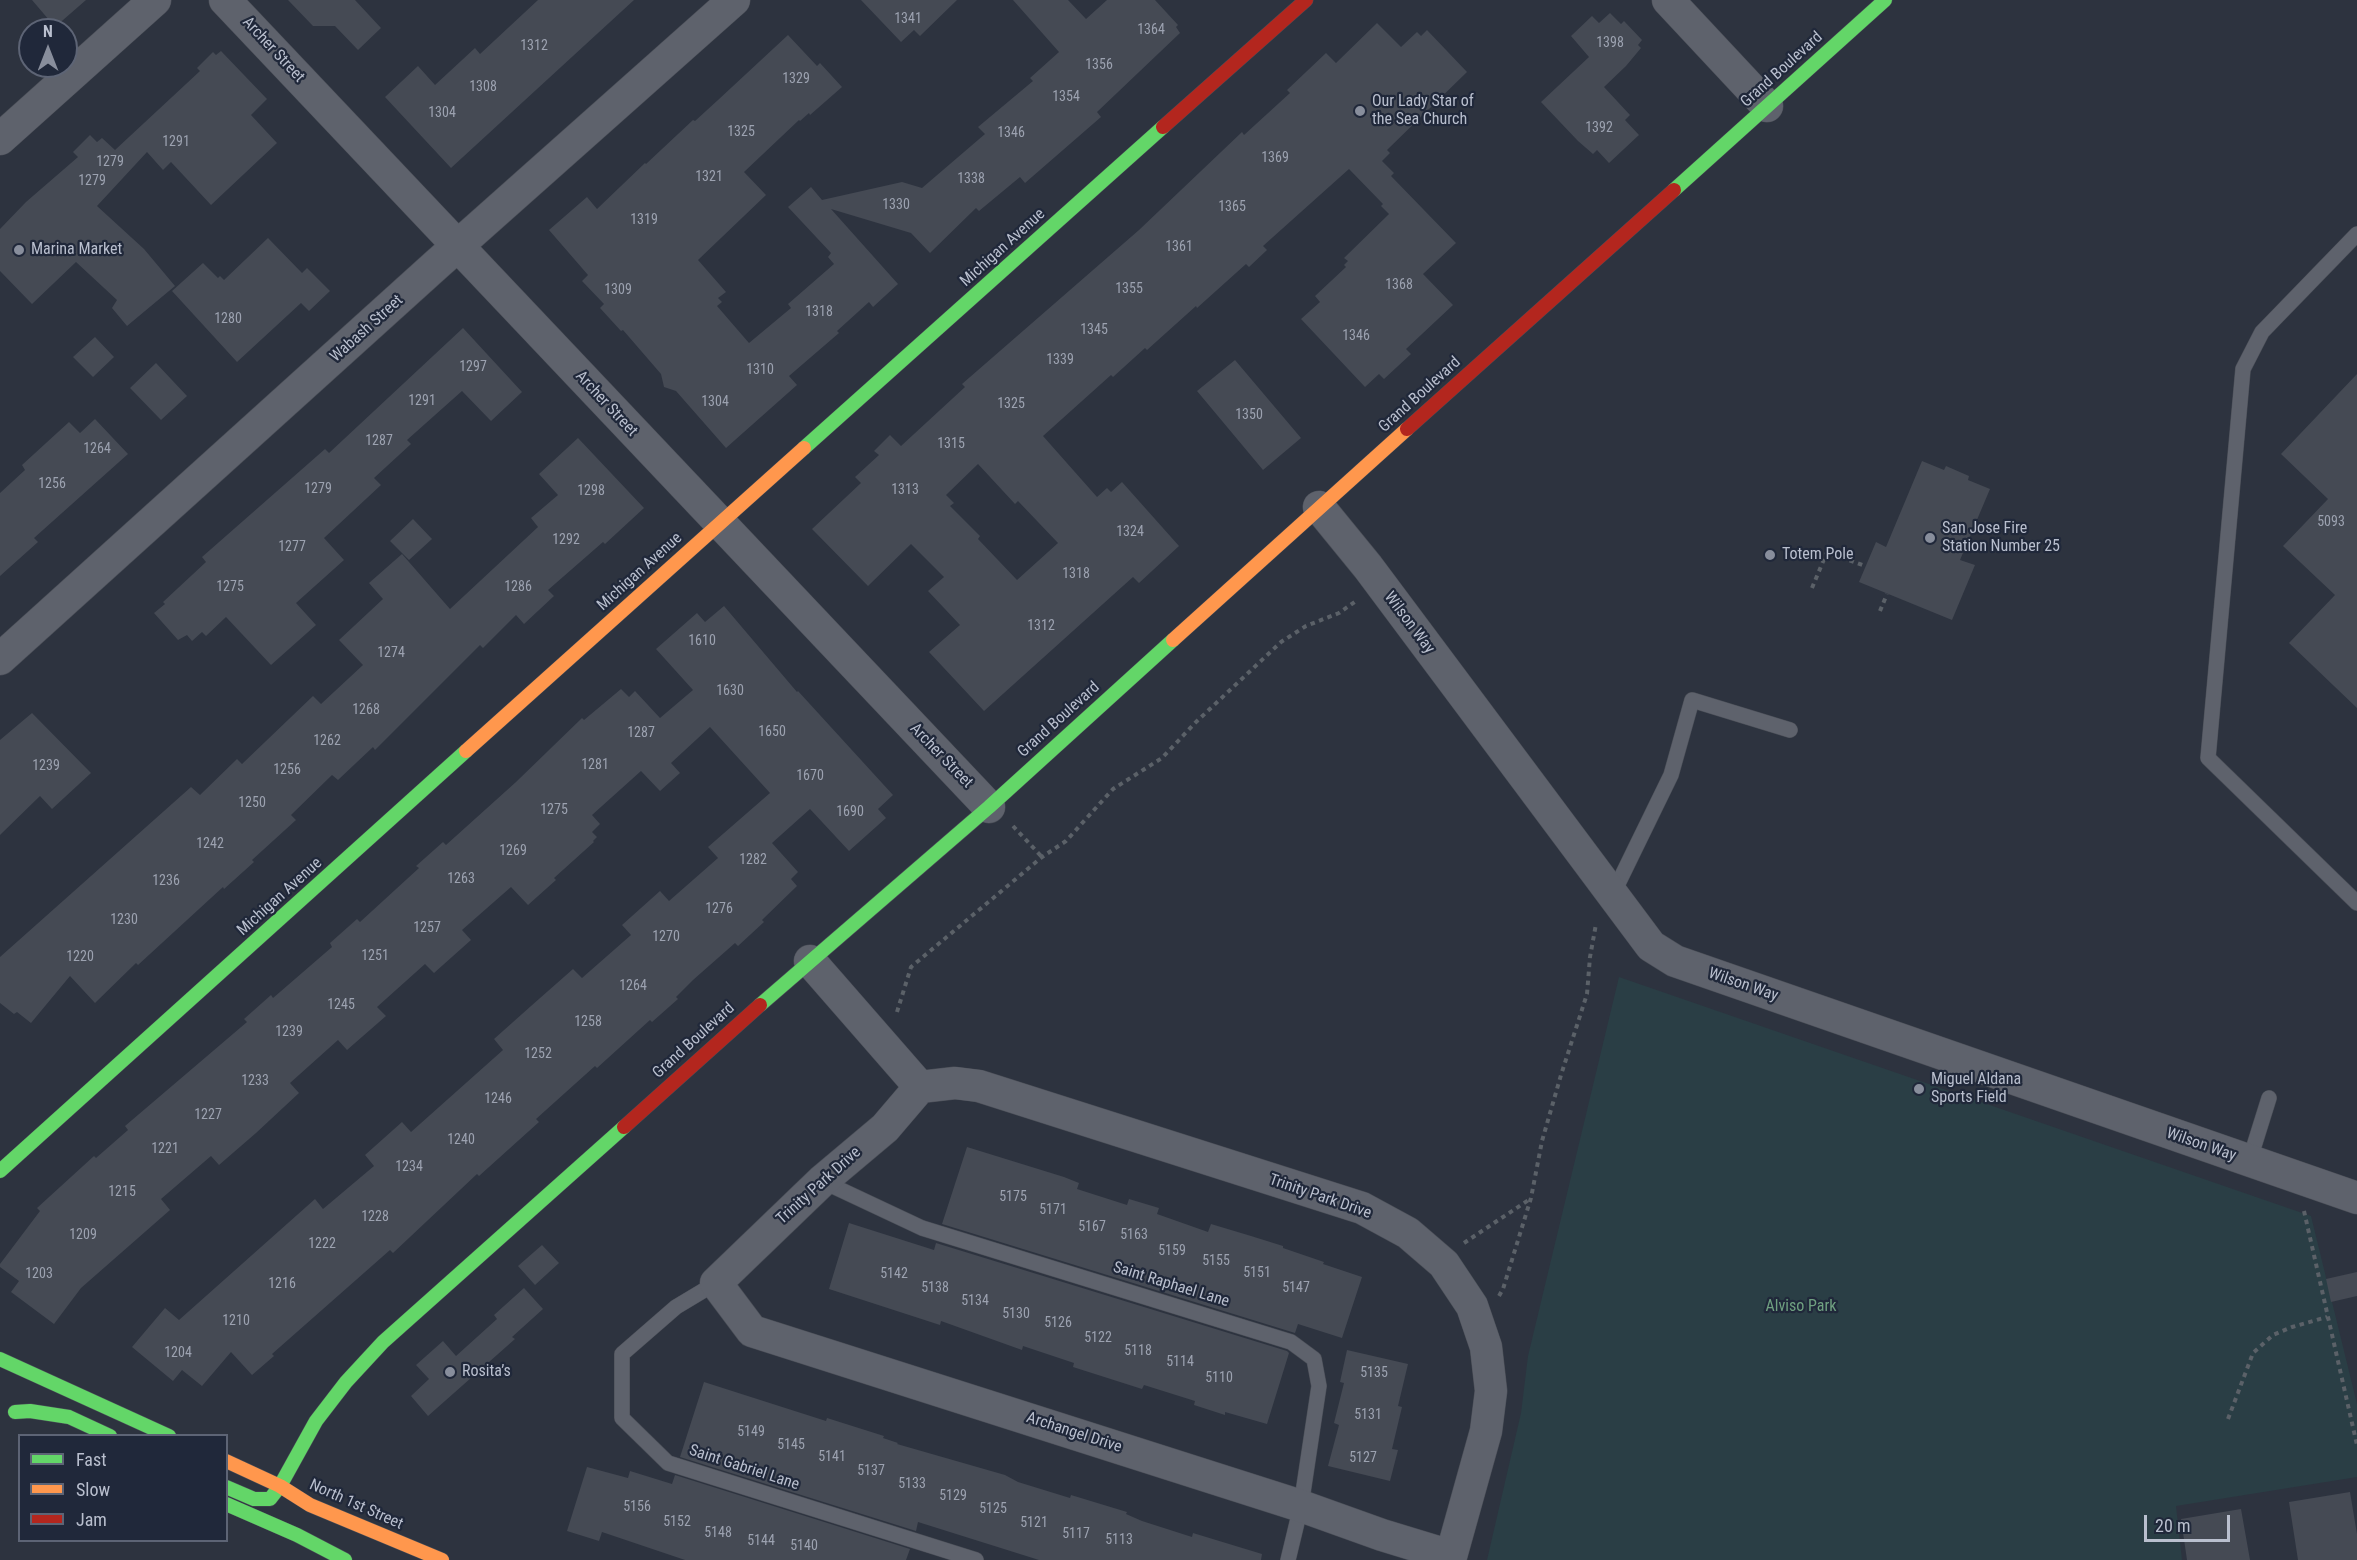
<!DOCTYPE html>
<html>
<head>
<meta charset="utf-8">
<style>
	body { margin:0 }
	#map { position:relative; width:2357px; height:1560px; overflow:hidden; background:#2d333f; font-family:"Roboto Condensed",sans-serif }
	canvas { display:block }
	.legend { position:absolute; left:18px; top:1434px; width:210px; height:108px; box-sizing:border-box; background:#20283a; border:2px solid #5d6475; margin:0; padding:8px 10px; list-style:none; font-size:18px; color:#b9bfce }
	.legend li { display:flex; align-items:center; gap:12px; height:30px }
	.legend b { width:30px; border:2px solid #5d6475 }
	.north { position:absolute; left:18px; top:18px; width:60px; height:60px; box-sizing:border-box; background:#20283a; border:2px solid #5d6475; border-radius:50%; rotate:0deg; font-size:16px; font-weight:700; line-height:24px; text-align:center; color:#b9bfce }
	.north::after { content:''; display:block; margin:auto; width:21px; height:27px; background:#888e9c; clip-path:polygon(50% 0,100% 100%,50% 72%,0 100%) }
	.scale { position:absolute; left:2144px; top:1515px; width:86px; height:27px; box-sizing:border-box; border:3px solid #b9bfce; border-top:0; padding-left:8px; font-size:18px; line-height:21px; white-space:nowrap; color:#b9bfce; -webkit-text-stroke:4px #20283a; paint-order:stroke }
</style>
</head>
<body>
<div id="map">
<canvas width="2357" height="1560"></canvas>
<ul class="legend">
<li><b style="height:8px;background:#63d668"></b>Fast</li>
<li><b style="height:8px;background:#ff974d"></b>Slow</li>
<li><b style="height:8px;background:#b3261e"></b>Jam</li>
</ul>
<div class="north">N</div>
<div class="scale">20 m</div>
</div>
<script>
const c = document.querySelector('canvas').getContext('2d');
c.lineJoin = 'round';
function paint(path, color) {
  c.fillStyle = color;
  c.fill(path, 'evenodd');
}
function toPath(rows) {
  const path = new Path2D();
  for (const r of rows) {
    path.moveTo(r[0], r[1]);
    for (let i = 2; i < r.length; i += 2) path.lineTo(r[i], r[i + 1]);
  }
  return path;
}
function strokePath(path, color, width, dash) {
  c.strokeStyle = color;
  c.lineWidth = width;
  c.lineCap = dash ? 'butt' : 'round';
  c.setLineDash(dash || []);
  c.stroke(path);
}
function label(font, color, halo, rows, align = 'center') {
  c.font = font + ' "Roboto Condensed",sans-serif';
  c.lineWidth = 4.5;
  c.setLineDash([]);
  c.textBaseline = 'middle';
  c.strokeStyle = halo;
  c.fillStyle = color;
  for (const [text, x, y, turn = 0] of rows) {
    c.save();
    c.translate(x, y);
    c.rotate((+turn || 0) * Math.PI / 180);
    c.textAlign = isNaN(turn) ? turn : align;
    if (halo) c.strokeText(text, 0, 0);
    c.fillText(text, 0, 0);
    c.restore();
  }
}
const green = toPath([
	[1619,977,2311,1216,2357,1404,2357,1477,2176,1506,2182,1560,1487,1560,1521,1413,1528,1356]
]);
const building = toPath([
	[32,0,86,0,55,27],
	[288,0,355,0,381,28,358,50,335,26,313,26],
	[538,0,634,0,451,168,385,97,418,66,435,85,475,48,480,54],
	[861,0,957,0,920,36,914,30,901,42],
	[1013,0,1068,0,1086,19,1107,0,1155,0,1178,25,1176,27,1180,33,1097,112,1101,117,1025,183,1020,177,979,211,976,208,930,253,911,233,831,209,898,284,873,307,869,302,837,331,839,333,789,376,797,385,726,448,676,391,664,387,661,374,623,330,621,331,600,308,604,304,582,281,588,275,549,230,587,197,597,209,645,163,646,164,693,120,695,121,718,100,788,35,817,66,820,63,842,87,810,115,809,113,800,121,799,120,744,172,766,195,698,260,726,292,718,298,722,302,717,306,749,343,791,308,788,304,834,264,828,257,831,253,788,207,811,187,822,200,902,182,922,188,985,134,978,127,1033,81,1030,78,1059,52],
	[1610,13,1621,24,1624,21,1642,40,1638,45,1641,48,1626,66,1604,87,1630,115,1625,120,1639,135,1609,163,1597,150,1593,154,1578,141,1541,102,1589,57,1571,36,1592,16,1599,23],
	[1377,23,1401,47,1417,32,1421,36,1427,30,1467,72,1387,150,1390,153,1382,161,1394,173,1391,176,1456,243,1423,274,1453,305,1406,349,1411,354,1384,379,1379,374,1365,387,1301,319,1320,302,1315,296,1346,267,1344,265,1348,261,1344,258,1389,214,1381,206,1383,204,1349,169,1263,246,1267,250,1249,267,1246,264,1197,308,1196,306,1147,350,1145,348,1113,377,1111,375,1043,436,1097,497,1107,488,1111,492,1122,482,1179,546,1139,583,1133,577,984,711,929,652,960,625,928,591,944,577,911,544,868,586,812,529,861,483,855,477,879,455,874,451,890,435,901,446,965,387,962,384,1139,230,1242,132,1244,135,1290,93,1287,90,1326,53,1336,63],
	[978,464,1015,504,1018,501,1058,543,1017,580,978,539,980,536,950,506,954,503,946,495],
	[221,51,267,99,251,115,277,143,211,205,171,162,163,170,147,152,97,206,144,249,175,286,127,326,112,308,117,300,76,262,32,304,0,271,0,229,26,202,78,157,73,152,90,135,97,142,102,138,115,150,200,71,197,68,213,52,216,55],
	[268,238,302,273,307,268,330,291,309,311,301,303,237,362,172,291,203,263,218,278,220,276,224,280],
	[463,328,522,392,491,421,462,391,407,440,411,444,374,478,381,485,324,538,344,560,296,603,316,625,271,665,226,617,206,636,202,632,192,641,187,635,178,640,154,613,165,604,163,602,206,562,202,557,325,449,329,453],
	[95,337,114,357,93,377,73,357],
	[1235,360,1301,438,1263,470,1197,391],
	[156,363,187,396,161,420,130,388],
	[2357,374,2357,708,2289,643,2335,595,2283,546,2328,499,2281,454],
	[95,419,128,454,34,538,38,542,0,576,0,493,25,470,22,465,69,422,80,433],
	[578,438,644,508,605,544,603,542,548,590,554,596,524,624,516,615,483,648,480,645,375,750,373,747,338,780,332,775,291,815,296,820,252,860,254,862,224,889,223,887,138,965,136,963,95,1003,70,976,31,1023,17,1012,14,1014,0,1003,0,957,191,787,200,795,237,759,242,764,313,696,321,704,363,665,339,640,383,599,369,583,402,554,450,609,538,527,531,518,558,495,539,474],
	[1922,461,1944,470,1946,466,1969,476,1968,480,1990,489,1960,560,1975,565,1952,620,1859,582,1876,542,1886,547],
	[413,519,432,539,409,560,390,541],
	[724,606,797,692,798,691,893,795,878,809,886,818,849,851,810,809,772,843,798,872,791,879,797,886,762,920,764,922,738,946,735,943,693,980,676,997,678,999,652,1022,650,1020,597,1068,595,1066,536,1119,539,1122,479,1176,477,1174,393,1253,390,1250,272,1354,274,1356,252,1375,231,1352,202,1386,182,1370,173,1381,132,1347,165,1308,179,1320,315,1199,323,1209,374,1166,365,1155,402,1122,411,1132,503,1050,494,1039,531,1006,573,969,582,978,631,935,622,925,660,891,669,901,718,858,708,847,770,793,710,727,671,763,680,773,660,791,641,771,592,815,600,824,592,832,597,837,593,841,594,842,554,878,556,880,528,905,511,887,462,930,471,940,434,973,425,964,377,1007,386,1016,347,1050,338,1040,290,1083,299,1093,256,1133,219,1165,211,1156,161,1199,170,1210,81,1288,54,1324,11,1292,19,1281,0,1267,0,1264,40,1211,37,1208,94,1156,96,1158,128,1130,125,1126,247,1022,244,1019,271,995,273,998,332,947,330,943,357,919,360,922,419,868,416,866,443,842,446,845,516,782,582,718,584,720,621,689,629,697,635,691,660,718,693,690,656,649,697,613,705,622],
	[32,713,91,773,52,809,40,796,0,835,0,740],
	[967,1147,1064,1177,1079,1183,1077,1189,1127,1205,1129,1199,1159,1208,1157,1214,1208,1232,1211,1224,1251,1236,1283,1246,1283,1248,1324,1262,1323,1264,1362,1277,1342,1338,1298,1324,1295,1333,942,1224],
	[849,1223,934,1250,936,1243,1287,1351,1289,1353,1267,1424,1225,1412,1225,1415,1194,1405,1195,1401,1144,1385,1142,1389,1073,1367,1074,1363,1023,1346,1022,1350,941,1321,940,1325,829,1289],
	[542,1245,559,1263,535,1285,518,1266],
	[2357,1272,2357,1296,2331,1302,2326,1279],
	[524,1288,543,1309,512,1337,515,1339,428,1416,411,1396,429,1379,416,1365,443,1341,456,1356,497,1319,494,1315],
	[1347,1350,1408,1364,1398,1406,1402,1407,1392,1449,1398,1450,1390,1481,1328,1466,1339,1425,1334,1423,1344,1383,1340,1382],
	[704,1382,826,1421,827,1418,884,1436,883,1438,898,1443,897,1444,1005,1475,1018,1482,1070,1498,1071,1495,1127,1512,1126,1514,1142,1521,1192,1537,1193,1533,1262,1554,1261,1560,1039,1560,918,1522,916,1531,680,1457],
	[587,1467,628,1478,630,1471,672,1484,675,1475,910,1549,906,1560,685,1560,602,1532,599,1541,567,1531],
	[2350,1492,2357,1534,2357,1560,2298,1560,2289,1502],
	[2241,1509,2250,1560,2187,1560,2181,1519]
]);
const path = toPath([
	[1812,588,1827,552,1865,566],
	[1880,611,1887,594],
	[1013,826,1042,857],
	[897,1012,911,967,1042,857,1066,841,1113,789,1162,758,1196,722,1281,642,1306,626,1339,613,1356,601],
	[2304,1211,2357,1445],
	[1464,1243,1530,1199],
	[1499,1296,1503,1289,1531,1198,1542,1141,1561,1075,1587,994,1590,957,1596,924],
	[2228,1419,2253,1353,2273,1335,2292,1327,2327,1317]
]);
const lane = toPath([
	[2357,234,2262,332,2243,369,2208,758,2357,903],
	[1612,896,1671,775,1692,700,1790,730],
	[2249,1162,2269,1098],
	[822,1181,922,1228,1291,1342,1314,1359,1319,1386,1301,1506,1288,1560],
	[716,1283,676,1307,622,1354,622,1418,668,1463,976,1560]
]);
const street = toPath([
	[225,0,989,807],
	[1668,0,1767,106],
	[0,139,155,0],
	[1319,507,1368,567,1651,946,1675,961,2357,1198],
	[0,659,436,265,734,0],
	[810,961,920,1087,955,1083,979,1086,1362,1208,1408,1233,1444,1264,1472,1306,1486,1347,1491,1391,1486,1431,1450,1560],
	[920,1087,885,1128,822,1181,716,1283,752,1331,1301,1506,1382,1535,1451,1556]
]);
const fast = toPath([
	[1674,190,1885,0],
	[804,448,1163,127],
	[760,1005,989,807,1173,640],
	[0,1171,466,751],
	[0,1359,169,1436],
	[15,1412,30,1411,69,1417,110,1436],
	[226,1487,254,1499,270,1499,280,1486,316,1421,346,1382,383,1342,624,1127],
	[226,1504,297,1535,345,1560]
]);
const slow = toPath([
	[1173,640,1407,429],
	[466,751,804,448],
	[226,1461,280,1486,310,1505,442,1560]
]);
const jam = toPath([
	[1163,127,1306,0],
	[1407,429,1674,190],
	[624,1127,760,1005]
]);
const markers = [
	[1360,111,6,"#888e9c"],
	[19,250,6,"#888e9c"],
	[1930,538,6,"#888e9c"],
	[1770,555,6,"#888e9c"],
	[1919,1089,6,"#888e9c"],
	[450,1372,6,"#888e9c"]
];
const numberNames = [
	["1341",908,19],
	["1364",1151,30],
	["1398",1610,43],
	["1312",534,46],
	["1356",1099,65],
	["1329",796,79],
	["1308",483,87],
	["1354",1066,97],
	["1304",442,113],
	["1392",1599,128],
	["1325",741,132],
	["1346",1011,133],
	["1291",176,142],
	["1369",1275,158],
	["1279",110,162],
	["1321",709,177],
	["1338",971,179],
	["1279",92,181],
	["1330",896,205],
	["1365",1232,207],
	["1319",644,220],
	["1361",1179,247],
	["1368",1399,285],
	["1355",1129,289],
	["1309",618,290],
	["1318",819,312],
	["1280",228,319],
	["1345",1094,330],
	["1346",1356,336],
	["1339",1060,360],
	["1297",473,367],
	["1310",760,370],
	["1291",422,401],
	["1304",715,402],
	["1325",1011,404],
	["1350",1249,415],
	["1287",379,441],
	["1315",951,444],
	["1264",97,449],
	["1256",52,484],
	["1279",318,489],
	["1313",905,490],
	["1298",591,491],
	["5093",2331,522],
	["1324",1130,532],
	["1292",566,540],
	["1277",292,547],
	["1318",1076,574],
	["1275",230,587],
	["1286",518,587],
	["1312",1041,626],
	["1610",702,641],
	["1274",391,653],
	["1630",730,691],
	["1268",366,710],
	["1650",772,732],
	["1287",641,733],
	["1262",327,741],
	["1281",595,765],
	["1239",46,766],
	["1256",287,770],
	["1670",810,776],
	["1250",252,803],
	["1275",554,810],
	["1690",850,812],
	["1242",210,844],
	["1269",513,851],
	["1282",753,860],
	["1263",461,879],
	["1236",166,881],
	["1276",719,909],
	["1230",124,920],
	["1257",427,928],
	["1270",666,937],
	["1251",375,956],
	["1220",80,957],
	["1264",633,986],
	["1245",341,1005],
	["1258",588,1022],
	["1239",289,1032],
	["1252",538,1054],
	["1233",255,1081],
	["1246",498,1099],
	["1227",208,1115],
	["1240",461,1140],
	["1221",165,1149],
	["1234",409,1167],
	["1215",122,1192],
	["5175",1013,1197],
	["5171",1053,1210],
	["1228",375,1217],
	["5167",1092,1227],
	["1209",83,1235],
	["5163",1134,1235],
	["1222",322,1244],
	["5159",1172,1251],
	["5155",1216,1261],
	["5151",1257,1273],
	["1203",39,1274],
	["5142",894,1274],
	["1216",282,1284],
	["5138",935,1288],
	["5147",1296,1288],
	["5134",975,1301],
	["5130",1016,1314],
	["1210",236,1321],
	["5126",1058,1323],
	["5122",1098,1338],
	["5118",1138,1351],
	["1204",178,1353],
	["5114",1180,1362],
	["5135",1374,1373],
	["5110",1219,1378],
	["5131",1368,1415],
	["5149",751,1432],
	["5145",791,1445],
	["5141",832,1457],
	["5127",1363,1458],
	["5137",871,1471],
	["5133",912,1484],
	["5129",953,1496],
	["5156",637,1507],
	["5125",993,1509],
	["5152",677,1522],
	["5121",1034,1523],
	["5148",718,1533],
	["5117",1076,1534],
	["5113",1119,1540],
	["5144",761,1541],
	["5140",804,1546]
];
const streetNames = [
	["Archer Street",273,50,47],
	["Grand Boulevard",1782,70,-42],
	["Michigan Avenue",1003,248,-42],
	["Wabash Street",367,329,-42],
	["Grand Boulevard",1420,395,-42],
	["Archer Street",606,404,47],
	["Michigan Avenue",640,572,-42],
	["Wilson Way",1409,623,53],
	["Grand Boulevard",1059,720,-42],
	["Archer Street",941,756,46],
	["Michigan Avenue",280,897,-42],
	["Wilson Way",1743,985,19],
	["Grand Boulevard",694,1041,-42],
	["Wilson Way",2201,1145,19],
	["Trinity Park Drive",819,1186,-42],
	["Trinity Park Drive",1320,1197,19],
	["Saint Raphael Lane",1171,1285,17],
	["Archangel Drive",1074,1433,18],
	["Saint Gabriel Lane",744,1468,18],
	["North 1st Street",356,1505,24]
];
const poiNames = [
	["Our Lady Star of",1372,102],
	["the Sea Church",1372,120],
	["Marina Market",31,250],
	["San Jose Fire",1942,529],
	["Station Number 25",1942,547],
	["Totem Pole",1782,555],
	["Miguel Aldana",1931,1080],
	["Sports Field",1931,1098],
	["Rosita’s",462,1372]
];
const parkNames = [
	["Alviso Park",1801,1307]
];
paint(green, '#2a3e45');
paint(building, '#454a54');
strokePath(lane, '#4a4e57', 16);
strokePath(street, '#4a4e57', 33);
strokePath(fast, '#4a4e57', 15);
strokePath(slow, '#4a4e57', 15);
strokePath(jam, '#4a4e57', 15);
strokePath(path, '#5b6168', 4, [4.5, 4.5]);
strokePath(lane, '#5e626c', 15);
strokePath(street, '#5e626c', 32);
strokePath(fast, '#63d668', 14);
strokePath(slow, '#ff974d', 14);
strokePath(jam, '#b3261e', 14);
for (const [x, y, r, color] of markers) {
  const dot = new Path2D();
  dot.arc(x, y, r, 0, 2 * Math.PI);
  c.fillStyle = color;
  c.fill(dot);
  strokePath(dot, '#20283a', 2);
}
label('14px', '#9ca2b0', null, numberNames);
label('16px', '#b9bfce', '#20283a', streetNames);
label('16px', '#b9bfce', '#20283a', poiNames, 'left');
label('16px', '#6fa080', '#20283a', parkNames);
</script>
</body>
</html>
